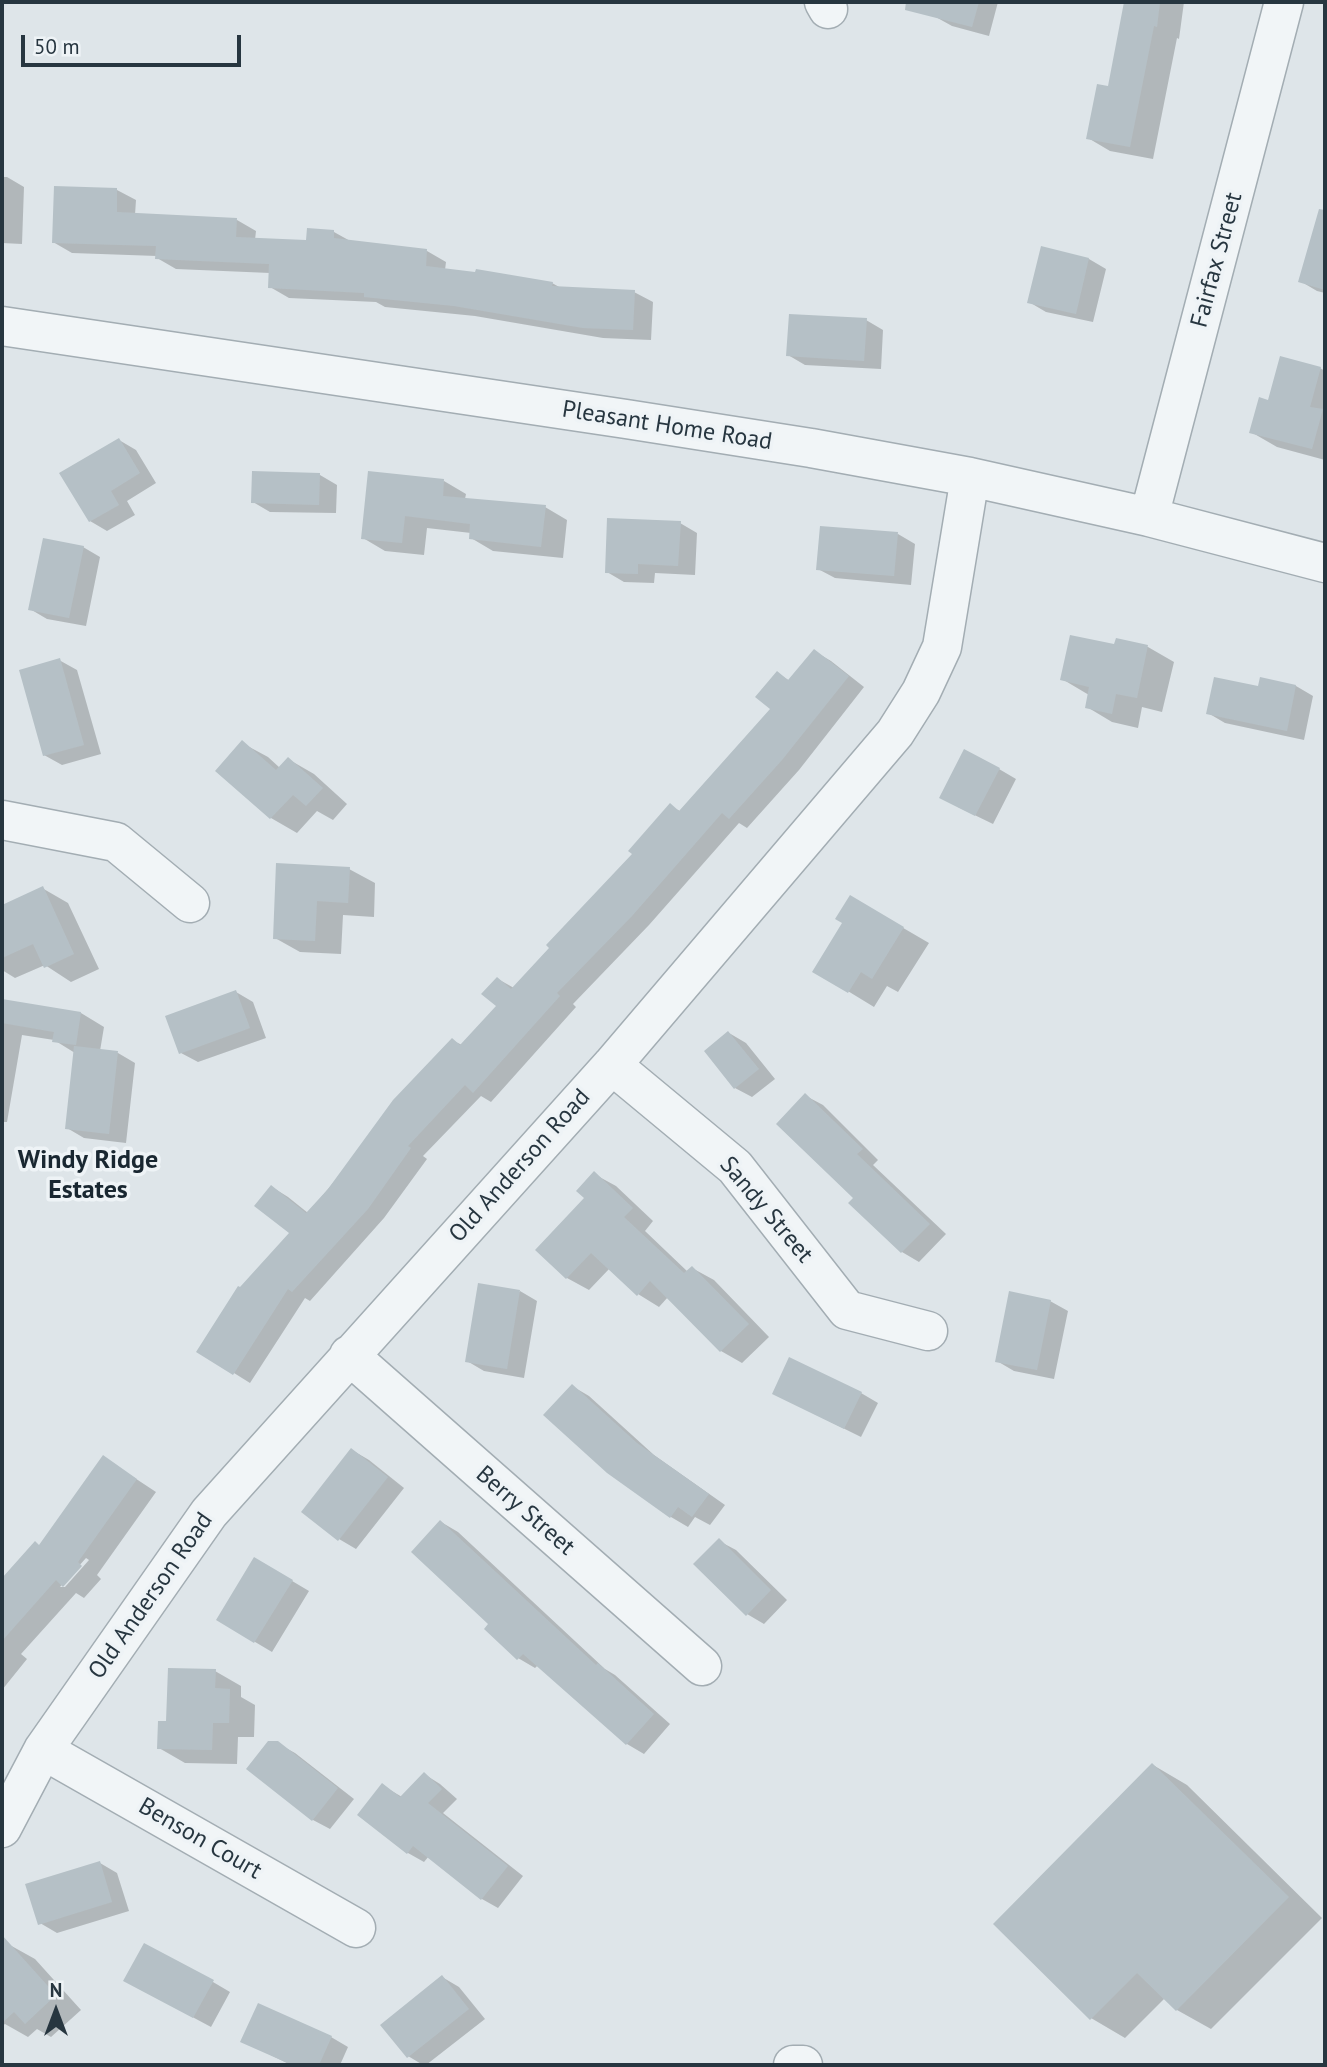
<!DOCTYPE html>
<html>
<head>
<meta charset="utf-8">
<style>
	body { margin:0 }
	#map { position:relative; width:1327px; height:2067px; overflow:hidden; background:#dee5e9; font-family:"PT Sans",sans-serif }
	canvas { display:block }
	.frame { position:absolute; inset:0; border:4px solid #273640; pointer-events:none }
	.north { position:absolute; left:21px; top:1976px; width:70px; height:70px; -webkit-text-stroke:5px #eef3f6; paint-order:stroke; rotate:0deg; font-size:19px; font-weight:700; line-height:28px; text-align:center; color:#273640 }
	.north::after { content:''; display:block; margin:auto; width:24px; height:32px; background:#273640; clip-path:polygon(50% 0,100% 100%,50% 72%,0 100%) }
	.scale { position:absolute; left:21px; top:35px; width:220px; height:32px; box-sizing:border-box; border:4px solid #273640; border-top:0; padding-left:9px; font-size:21px; line-height:24px; white-space:nowrap; color:#273640; -webkit-text-stroke:5px #eef3f6; paint-order:stroke }
</style>
</head>
<body>
<div id="map">
<canvas width="1327" height="2067"></canvas>
<div class="frame"></div>
<div class="north">N</div>
<div class="scale">50 m</div>
</div>
<script>
const c = document.querySelector('canvas').getContext('2d');
c.lineJoin = 'round';
function paint(path, color) {
  c.fillStyle = color;
  c.fill(path, 'evenodd');
}
function toPath(rows) {
  const path = new Path2D();
  for (const r of rows) {
    path.moveTo(r[0], r[1]);
    for (let i = 2; i < r.length; i += 2) path.lineTo(r[i], r[i + 1]);
  }
  return path;
}
function strokePath(path, color, width, dash) {
  c.strokeStyle = color;
  c.lineWidth = width;
  c.lineCap = dash ? 'butt' : 'round';
  c.setLineDash(dash || []);
  c.stroke(path);
}
function label(font, color, halo, rows, align = 'center') {
  c.font = font + ' "PT Sans",sans-serif';
  c.lineWidth = 7;
  c.setLineDash([]);
  c.textBaseline = 'middle';
  c.strokeStyle = halo;
  c.fillStyle = color;
  for (const [text, x, y, turn = 0] of rows) {
    c.save();
    c.translate(x, y);
    c.rotate((+turn || 0) * Math.PI / 180);
    c.textAlign = isNaN(turn) ? turn : align;
    if (halo) c.strokeText(text, 0, 0);
    c.fillText(text, 0, 0);
    c.restore();
  }
}
const shadow = toPath([
	[938,2,998,2,989,36,952,26,934,16],
	[1126,2,1184,2,1179,39,1177,38,1153,159,1110,151,1088,138,1109,88],
	[2,177,7,177,24,187,22,244,2,243],
	[117,190,136,200,135,215,237,220,256,231,255,240,308,242,334,232,352,242,427,251,446,262,445,270,552,283,561,288,634,292,653,302,651,340,603,338,475,316,385,307,376,302,289,298,270,287,270,273,176,269,157,258,157,256,72,253,53,242],
	[1315,228,1325,231,1325,293,1317,291,1300,281],
	[1042,248,1089,259,1106,269,1093,322,1046,312,1029,302],
	[866,320,883,330,881,369,805,365,788,355],
	[1320,368,1325,371,1325,460,1277,447,1251,432,1269,402],
	[119,440,136,450,156,483,127,501,135,515,107,531,90,521],
	[320,475,337,485,336,513,270,512,253,502],
	[444,481,466,494,465,499,545,507,567,520,563,558,493,551,471,538,471,533,427,528,424,555,385,551,363,538],
	[680,523,697,533,695,575,655,573,654,583,624,582,607,572],
	[898,534,915,544,911,585,835,578,818,569],
	[83,547,100,557,86,626,47,619,30,609],
	[1117,640,1148,647,1174,662,1162,712,1142,707,1138,728,1112,722,1087,707,1089,695,1062,679,1115,646],
	[814,651,831,661,864,687,799,770,747,828,739,823,649,925,573,1004,576,1007,491,1102,481,1096,423,1156,427,1159,384,1218,310,1301,305,1298,250,1383,234,1373,240,1289,291,1233,272,1187,288,1197,308,1213,452,1040,462,1045,498,1006,498,979,514,988,634,853,670,806,680,811,773,709,777,673,790,681],
	[59,660,77,670,101,754,62,765,44,755],
	[1261,679,1296,686,1313,696,1304,740,1225,723,1208,713,1259,688],
	[242,743,268,757,280,768,288,759,314,774,347,804,333,820,317,811,297,833,271,818,218,771],
	[999,769,1016,779,993,824,958,807],
	[349,869,375,883,374,917,343,915,341,954,300,952,275,938],
	[42,888,68,903,99,969,71,982,45,965,15,978,2,970,2,907],
	[850,897,929,943,898,992,887,986,874,1007,815,971,844,923],
	[236,992,253,1002,266,1038,198,1062,181,1053],
	[2,1000,81,1013,104,1027,100,1051,118,1053,135,1063,126,1143,84,1138,67,1128,75,1053,54,1040,22,1035,7,1122,2,1122],
	[729,1033,746,1043,775,1079,752,1097,735,1088],
	[806,1096,823,1105,878,1160,873,1165,946,1234,919,1262,902,1252,851,1203,855,1198],
	[594,1174,616,1186,653,1221,645,1231,688,1272,692,1268,714,1280,769,1337,742,1363,721,1351,668,1297,659,1307,638,1294,610,1268,589,1290,567,1278,538,1250,587,1198],
	[520,1291,537,1301,524,1378,484,1371,467,1361],
	[1050,1301,1068,1311,1054,1379,1014,1371,997,1361],
	[572,1386,589,1396,654,1455,725,1505,710,1525,695,1517,688,1527,671,1517,608,1472],
	[861,1393,878,1403,861,1437,774,1394],
	[352,1450,369,1460,404,1488,356,1549,339,1539],
	[103,1457,156,1492,97,1575,101,1579,84,1598,76,1593,21,1654,27,1659,2,1690,2,1581,35,1544,40,1546],
	[86,1558,89,1560,65,1587,60,1587],
	[441,1522,458,1532,605,1669,615,1675,670,1724,644,1754,627,1744,538,1665,535,1668,518,1658,491,1624],
	[719,1541,736,1550,787,1600,764,1624,747,1614],
	[255,1559,309,1591,272,1652,218,1620],
	[215,1671,241,1686,241,1697,255,1705,254,1737,238,1737,237,1764,185,1763,159,1748],
	[277,1743,295,1753,354,1799,330,1829,313,1820],
	[1153,1765,1187,1785,1322,1918,1211,2029,1177,2010,1165,1998,1125,2038,1091,2018],
	[424,1774,440,1784,457,1799,443,1813,523,1876,498,1908,482,1899,429,1856,424,1862,408,1853,359,1815,382,1785,402,1797],
	[100,1863,117,1873,129,1911,57,1933,40,1923],
	[2,1944,8,1944,35,1959,81,2010,51,2037,37,2029,28,2037,5,2024,2,2026],
	[442,1977,459,1987,485,2019,426,2065,423,2065,408,2056],
	[213,1982,230,1992,211,2027,142,1990],
	[331,2037,348,2047,340,2065,291,2065,242,2041]
]);
const building = toPath([
	[906,2,979,2,972,27,905,10],
	[1124,2,1160,2,1157,27,1154,26,1130,147,1086,139,1097,84,1108,86],
	[54,186,117,188,117,212,237,218,236,237,306,240,307,228,334,230,334,238,427,249,426,266,475,272,476,269,553,282,552,286,635,290,633,330,583,328,454,306,364,297,364,293,268,288,269,264,155,259,156,246,52,243],
	[1319,209,1325,210,1325,290,1298,282],
	[1041,246,1089,258,1076,314,1027,303],
	[789,314,867,318,864,361,786,356],
	[1280,356,1321,367,1310,407,1323,409,1312,449,1249,433,1259,397,1268,400],
	[119,438,140,473,111,491,119,505,89,522,59,473],
	[252,471,320,473,319,505,251,503],
	[368,471,444,479,443,496,546,505,541,547,469,539,470,524,405,516,402,543,361,539],
	[607,518,681,521,678,566,638,564,638,574,605,573],
	[820,526,898,532,894,576,816,570],
	[43,538,84,546,69,618,28,610],
	[1070,635,1114,644,1116,638,1148,645,1137,698,1116,694,1112,714,1085,708,1089,687,1060,680],
	[814,649,849,676,782,760,729,819,722,813,632,916,557,993,560,996,473,1093,465,1085,408,1146,411,1148,368,1209,292,1292,288,1289,233,1375,196,1352,238,1286,240,1287,289,1233,254,1206,271,1185,306,1213,328,1189,393,1100,452,1038,460,1045,496,1006,481,994,497,977,511,989,549,948,546,945,632,854,628,851,670,803,679,811,770,709,755,697,777,671,788,680],
	[60,658,84,745,43,756,19,670],
	[1214,677,1258,686,1260,677,1296,685,1287,731,1206,714],
	[242,740,276,770,288,757,323,788,306,806,293,795,270,819,215,771],
	[964,749,1000,768,975,816,939,798],
	[276,863,350,867,348,903,317,901,315,941,273,939],
	[43,886,74,954,44,968,33,944,2,958,2,905],
	[850,895,904,927,872,979,861,972,848,993,812,972,842,923,835,919],
	[236,990,250,1028,179,1054,165,1016],
	[2,999,81,1012,76,1045,52,1042,54,1032,2,1023],
	[728,1031,759,1069,734,1089,704,1051],
	[74,1046,118,1051,109,1134,65,1129],
	[805,1093,863,1149,857,1154,930,1224,901,1253,848,1203,853,1198,776,1124],
	[594,1171,633,1208,624,1217,684,1273,692,1266,749,1324,720,1352,650,1281,637,1296,591,1253,566,1279,535,1250,584,1198,576,1191],
	[478,1283,520,1290,507,1369,465,1362],
	[1009,1291,1051,1300,1037,1370,995,1362],
	[789,1357,862,1392,844,1429,772,1394],
	[572,1384,637,1443,709,1494,692,1517,678,1507,670,1518,607,1473,543,1415],
	[351,1448,388,1477,338,1541,301,1512],
	[103,1455,137,1479,78,1562,82,1566,63,1587,56,1580,2,1641,2,1578,35,1541,39,1545],
	[440,1520,596,1665,598,1663,654,1714,626,1745,523,1654,517,1660,484,1629,488,1624,411,1552],
	[719,1538,771,1590,746,1616,693,1564],
	[254,1557,293,1580,254,1643,216,1620],
	[168,1668,216,1669,215,1688,230,1689,229,1723,213,1723,212,1750,157,1749,158,1721,166,1721],
	[268,1741,278,1741,338,1788,312,1821,246,1769],
	[1152,1763,1289,1897,1176,2011,1137,1973,1090,2020,993,1924],
	[424,1772,442,1789,428,1803,508,1866,481,1900,413,1846,407,1854,357,1815,382,1783,400,1797],
	[100,1861,112,1902,38,1925,25,1884],
	[2,1935,56,1995,25,2024,14,2012,2,2023],
	[144,1943,214,1980,193,2018,123,1981],
	[442,1975,469,2009,407,2058,380,2025],
	[258,2003,332,2036,319,2065,292,2065,240,2042]
]);
const minor = toPath([
	[824,2,828,9],
	[2,326,626,419,811,448,970,477,1149,517,1325,563],
	[1149,517,1284,2],
	[2,820,116,842,190,903],
	[612,1065,735,1167,847,1310,928,1331],
	[349,1355,702,1666],
	[43,1750,356,1928],
	[2,1828,43,1750,209,1513,612,1065,895,733,921,692,942,647,970,477],
	[793,2065,803,2065]
]);
const streetNames = [
	["Fairfax Street",1217,260,-75],
	["Pleasant Home Road",667,426,9],
	["Old Anderson Road",520,1166,-48],
	["Sandy Street",766,1210,50],
	["Berry Street",525,1511,41],
	["Old Anderson Road",151,1596,-55],
	["Benson Court",200,1839,30]
];
const neighbourhoodNames = [
	["Windy Ridge",88,1161],
	["Estates",88,1191]
];
paint(shadow, '#0003');
paint(building, '#b5c0c6');
strokePath(minor, '#a3adb3', 41);
strokePath(minor, '#f1f5f7', 38);
label('24px', '#273640', '#eef3f6', streetNames);
label('bold 26px', '#192731', '#eef3f6', neighbourhoodNames);
</script>
</body>
</html>
